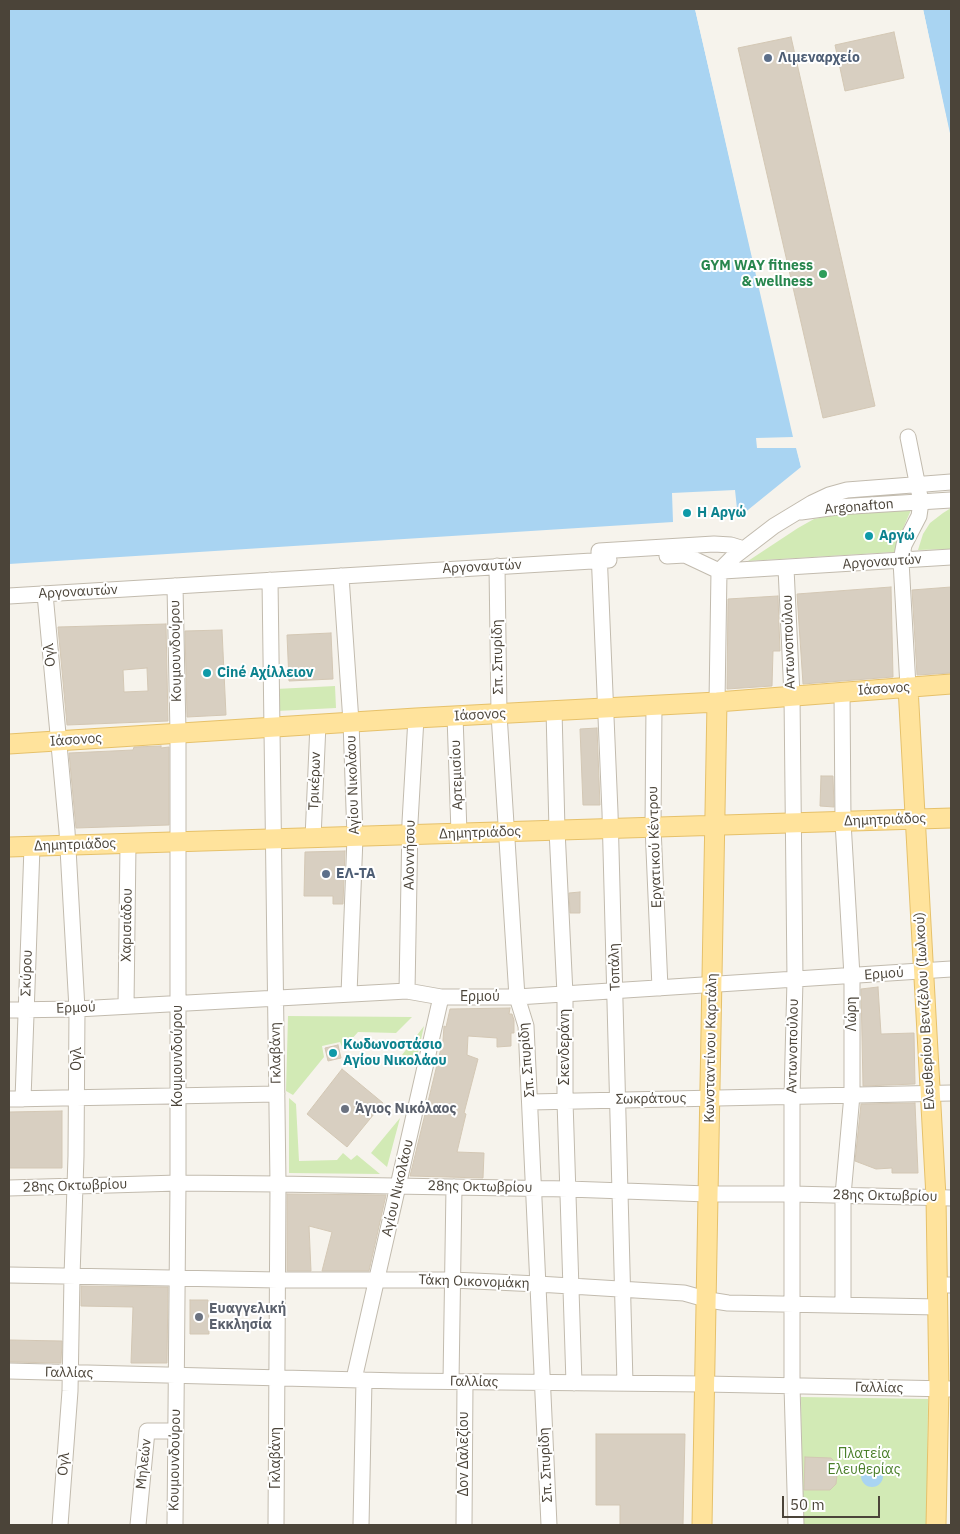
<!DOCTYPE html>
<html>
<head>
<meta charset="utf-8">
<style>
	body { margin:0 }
	#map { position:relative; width:960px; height:1534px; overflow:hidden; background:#f6f3ec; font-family:"IBM Plex Sans",sans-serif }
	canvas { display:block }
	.frame { position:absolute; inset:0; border:10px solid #4b4439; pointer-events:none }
	.scale { position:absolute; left:782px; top:1496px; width:98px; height:22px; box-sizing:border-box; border:2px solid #4b4439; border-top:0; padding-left:6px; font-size:15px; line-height:18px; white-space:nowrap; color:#4b4439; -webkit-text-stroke:4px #fff; paint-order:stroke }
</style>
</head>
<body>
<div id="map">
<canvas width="960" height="1534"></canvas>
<div class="frame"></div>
<div class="scale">50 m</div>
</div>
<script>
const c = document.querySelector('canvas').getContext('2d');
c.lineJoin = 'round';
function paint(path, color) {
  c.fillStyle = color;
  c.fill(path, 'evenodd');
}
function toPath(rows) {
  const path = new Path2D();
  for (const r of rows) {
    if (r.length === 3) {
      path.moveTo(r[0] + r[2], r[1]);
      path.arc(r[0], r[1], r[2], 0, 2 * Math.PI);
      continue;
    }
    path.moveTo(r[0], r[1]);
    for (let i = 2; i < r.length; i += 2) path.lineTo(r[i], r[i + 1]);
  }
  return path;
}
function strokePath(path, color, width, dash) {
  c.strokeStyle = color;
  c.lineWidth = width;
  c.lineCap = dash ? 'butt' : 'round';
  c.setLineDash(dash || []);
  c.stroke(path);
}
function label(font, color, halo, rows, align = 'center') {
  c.font = font + ' "IBM Plex Sans",sans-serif';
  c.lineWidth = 4;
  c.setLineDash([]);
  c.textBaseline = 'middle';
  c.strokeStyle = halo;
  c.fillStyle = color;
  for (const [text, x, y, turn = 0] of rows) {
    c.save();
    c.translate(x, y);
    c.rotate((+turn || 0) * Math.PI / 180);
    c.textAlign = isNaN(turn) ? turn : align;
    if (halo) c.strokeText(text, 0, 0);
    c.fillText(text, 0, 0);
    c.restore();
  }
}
const green = toPath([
	[951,508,951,549,918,550,923,534,930,523,943,513],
	[911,510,899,538,895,552,748,561,798,528,814,519,834,515],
	[335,686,336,708,277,711,276,689],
	[288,1016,412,1017,396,1033,358,1032,343,1049,340,1042,322,1046,324,1057,293,1095,286,1091],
	[424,1026,415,1066,402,1055],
	[289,1098,296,1104,299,1161,337,1160,343,1153,351,1160,357,1155,380,1174,289,1173],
	[400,1118,387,1167,371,1153],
	[801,1397,928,1399,927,1525,802,1525]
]);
const water = toPath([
	[9,9,695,9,801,467,738,518,735,490,672,493,673,522,9,564],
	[923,9,951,9,951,138],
	[872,1476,11]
]);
const pier = toPath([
	[695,9,697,9,803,467,801,467,796,448,757,448,756,438,793,437],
	[921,9,923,9,951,141,949,139]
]);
const building = toPath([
	[894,32,904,78,845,91,835,45,894,32],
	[791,37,875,406,823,418,738,48,791,37],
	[891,587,893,677,803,684,797,594,891,587],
	[951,587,951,673,917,675,912,590,951,587],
	[778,596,780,651,773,651,772,686,727,689,728,599,778,596],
	[166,624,168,721,67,725,58,627,166,624],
	[147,668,148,691,124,692,123,670,147,668],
	[222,630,226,715,187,717,185,631,222,630],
	[331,633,333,679,289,681,287,635,331,633],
	[597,728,600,805,583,805,580,729,597,728],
	[161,746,161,748,169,747,169,825,76,828,69,753,133,750,134,747,161,746],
	[821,776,833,776,834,807,820,806,821,776],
	[345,851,343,904,333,904,333,896,304,896,305,852,345,851],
	[580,892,580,913,570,913,569,893,580,892],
	[878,987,881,1034,914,1033,915,1084,863,1086,861,989,878,987],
	[510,1008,509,1014,512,1014,514,1020,514,1033,511,1033,511,1046,497,1047,497,1038,468,1036,467,1055,478,1059,464,1113,466,1114,457,1152,484,1153,483,1178,410,1176,443,1040,444,1026,446,1027,450,1009,510,1008],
	[338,1045,341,1058,328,1061,325,1048,338,1045],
	[342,1069,383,1103,347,1147,307,1114,342,1069],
	[915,1103,918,1173,892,1173,892,1168,876,1169,855,1161,861,1104,915,1103],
	[62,1111,62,1168,9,1168,9,1112,62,1111],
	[287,1194,386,1195,369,1271,322,1271,332,1232,309,1226,311,1271,287,1271,287,1194],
	[81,1286,168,1287,167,1363,131,1363,133,1307,81,1306,81,1286],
	[190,1300,208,1300,209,1334,190,1334,190,1300],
	[9,1340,62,1341,61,1363,9,1362,9,1340],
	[596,1434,685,1434,683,1525,620,1525,620,1505,596,1505,596,1434],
	[805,1457,831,1458,838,1465,836,1484,830,1490,804,1490,805,1457]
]);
const minor = toPath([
	[801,512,837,507,951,500],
	[667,556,685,555,719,571,723,571,951,557],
	[497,566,499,714,517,997,526,1026,549,1525],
	[786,568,792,696,795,980,792,1096,792,1386,796,1525],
	[341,576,351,722,355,837,349,994],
	[270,580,278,1184,276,1525],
	[175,586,178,733,178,1183,175,1525],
	[45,594,67,831,77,1009,76,1156,72,1276,70,1391,60,1525],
	[9,596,609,560],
	[908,687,901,561,904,545,919,516,921,502,908,437],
	[842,692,843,822,852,976,852,1095,843,1195,843,1305],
	[717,702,719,571,731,559,774,526,812,503,829,495,847,490,951,482],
	[654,705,653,827,660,988],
	[554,710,557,830,565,994,565,1101,574,1383],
	[455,716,459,833],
	[313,838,318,724],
	[407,991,410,822,416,718],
	[126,1006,128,844],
	[9,1010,77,1009,407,991,441,997,517,997,951,969],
	[9,1099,277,1094],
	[23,1099,32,847],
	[531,1102,951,1093],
	[9,1188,178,1183,278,1184,568,1189,708,1194,792,1194,951,1198],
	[9,1275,278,1280,453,1280,538,1284,684,1293,709,1300,728,1303,938,1307],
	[937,1285,951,1285],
	[9,1371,400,1381,705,1384,951,1389],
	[354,1379,441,997],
	[451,1381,454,1187],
	[625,1383,610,812,599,551,714,544,731,545,744,549],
	[138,1525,147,1431,176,1431],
	[361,1525,364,1380],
	[464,1525,465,1382]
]);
const major = toPath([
	[908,687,936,1197,939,1389,936,1525],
	[9,744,416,718,717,702,951,684],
	[9,847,951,818],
	[702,1525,717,702]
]);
const markers = [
	[768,58,5,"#5c6f8a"],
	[823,274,5,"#2e9e5b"],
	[687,513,5,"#0f9aa8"],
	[869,536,5,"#0f9aa8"],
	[207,673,5,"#0f9aa8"],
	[326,874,5,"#5c6f8a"],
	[333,1053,5,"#0f9aa8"],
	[345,1109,5,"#6b7280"],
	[199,1317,5,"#6b7280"]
];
const serviceNames = [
	["Λιμεναρχείο",778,58],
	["ΕΛ-ΤΑ",336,874]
];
const leisureNames = [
	["GYM WAY fitness",813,266],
	["& wellness",813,282]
];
const streetNames = [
	["Argonafton",859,507,-5],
	["Αργοναυτών",882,562,-4],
	["Αργοναυτών",482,567,-3],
	["Αργοναυτών",78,592,-3],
	["Αντωνοπούλου",789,642,-92],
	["Κουμουνδούρου",176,651,-91],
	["Ογλ",50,655,-95],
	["Σπ. Σπυρίδη",498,657,-91],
	["Ιάσονος",884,689,-4],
	["Ιάσονος",480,715,-3],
	["Ιάσονος",76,740,-4],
	["Αρτεμισίου",457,775,-92],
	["Τρικέρων",315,781,-88],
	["Αγίου Νικολάου",353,785,-92],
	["Δημητριάδος",885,820,-2],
	["Δημητριάδος",480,833,-2],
	["Δημητριάδος",75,845,-2],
	["Εργατικού Κέντρου",655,847,-92],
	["Αλοννήσου",410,855,-89],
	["Χαρισιάδου",127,925,-89],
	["Τοπάλη",615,967,-92],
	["Σκύρου",27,973,-88],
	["Ερμού",884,974,-4],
	["Ερμού",480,997],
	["Ερμού",76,1008,-2],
	["Ελευθερίου Βενιζέλου (Ιωλκού)",925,1011,-93],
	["Λώρη",852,1014,-90],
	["Αντωνοπούλου",793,1046,-89],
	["Σκενδεράνη",565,1047,-90],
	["Κωνσταντίνου Καρτάλη",711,1048,-89],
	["Γκλαβάνη",276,1053,-91],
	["Κουμουνδούρου",178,1056,-90],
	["Ογλ",77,1059,-90],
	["Σπ. Σπυρίδη",527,1060,-95],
	["Σωκράτους",651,1099,-1],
	["28ης Οκτωβρίου",75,1186,-2],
	["28ης Οκτωβρίου",480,1187,1],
	["Αγίου Νικολάου",398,1188,-77],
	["28ης Οκτωβρίου",885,1196,1],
	["Τάκη Οικονομάκη",474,1282,2],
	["Γαλλίας",69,1373,1],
	["Γαλλίας",474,1382,1],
	["Γαλλίας",879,1388,1],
	["Δον Δαλεζίου",464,1454,-90],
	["Γκλαβάνη",276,1458,-90],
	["Κουμουνδούρου",175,1460,-89],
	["Ογλ",64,1464,-85],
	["Μηλεών",144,1464,-84],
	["Σπ. Σπυρίδη",546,1465,-93]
];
const cultureNames = [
	["Η Αργώ",697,513],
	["Αργώ",879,536],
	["Ciné Αχίλλειον",217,673],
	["Κωδωνοστάσιο",343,1045],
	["Αγίου Νικολάου",343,1061]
];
const worshipNames = [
	["Άγιος Νικόλαος",355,1109],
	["Ευαγγελική",209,1309],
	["Εκκλησία",209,1325]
];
const parkNames = [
	["Πλατεία",864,1454],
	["Ελευθερίας",864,1470]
];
paint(green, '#d2eab5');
paint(water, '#a9d4f2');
paint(pier, '#f6f3ec');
paint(building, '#d8cfc1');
strokePath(building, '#d3c7b4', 1);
strokePath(minor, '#c2bbae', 17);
strokePath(major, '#e6c16a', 21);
strokePath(minor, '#fff', 15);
strokePath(major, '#ffe39c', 19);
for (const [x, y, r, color] of markers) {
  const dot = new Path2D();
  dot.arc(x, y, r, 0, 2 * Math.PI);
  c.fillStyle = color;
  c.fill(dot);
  strokePath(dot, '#fff', 2);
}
label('bold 14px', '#4e5e75', '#fff', serviceNames, 'left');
label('bold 14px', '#27864d', '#fff', leisureNames, 'right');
label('14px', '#4b4439', '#fff', streetNames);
label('bold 14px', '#0d838f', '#fff', cultureNames, 'left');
label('bold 14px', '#5b616d', '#fff', worshipNames, 'left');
label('14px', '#4a7f2a', '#fff', parkNames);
</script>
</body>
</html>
